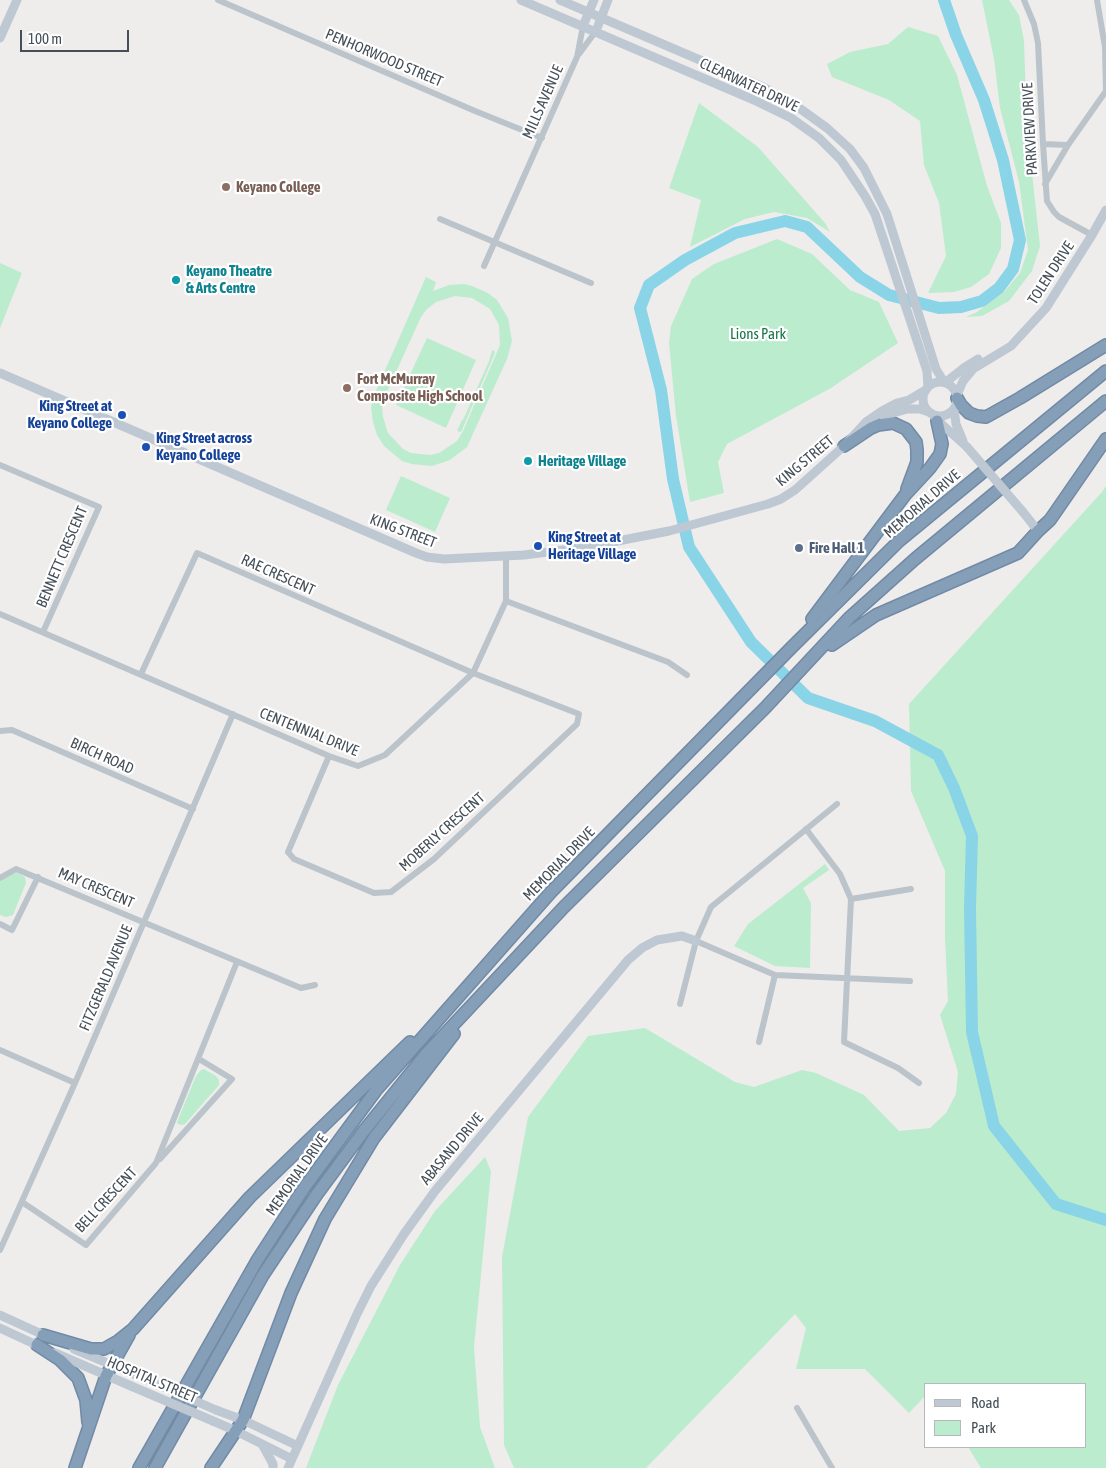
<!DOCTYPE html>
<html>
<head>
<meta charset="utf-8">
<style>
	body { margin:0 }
	#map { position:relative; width:1106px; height:1468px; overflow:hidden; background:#efecec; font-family:"Asap Condensed",sans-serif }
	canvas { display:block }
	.legend { position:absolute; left:924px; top:1383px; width:162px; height:65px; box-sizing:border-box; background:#fff; border:1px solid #b5b9bc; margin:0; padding:6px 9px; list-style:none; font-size:15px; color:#454f58 }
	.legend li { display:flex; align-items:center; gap:10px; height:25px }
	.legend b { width:25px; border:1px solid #b5b9bc }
	.scale { position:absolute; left:20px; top:30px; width:109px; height:22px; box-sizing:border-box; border:2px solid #454f58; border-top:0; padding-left:6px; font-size:15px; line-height:18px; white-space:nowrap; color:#454f58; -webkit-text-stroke:4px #fff; paint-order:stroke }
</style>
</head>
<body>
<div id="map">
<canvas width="1106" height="1468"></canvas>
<ul class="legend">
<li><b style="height:6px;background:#bdc8d2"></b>Road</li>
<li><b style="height:14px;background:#bbecce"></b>Park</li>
</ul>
<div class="scale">100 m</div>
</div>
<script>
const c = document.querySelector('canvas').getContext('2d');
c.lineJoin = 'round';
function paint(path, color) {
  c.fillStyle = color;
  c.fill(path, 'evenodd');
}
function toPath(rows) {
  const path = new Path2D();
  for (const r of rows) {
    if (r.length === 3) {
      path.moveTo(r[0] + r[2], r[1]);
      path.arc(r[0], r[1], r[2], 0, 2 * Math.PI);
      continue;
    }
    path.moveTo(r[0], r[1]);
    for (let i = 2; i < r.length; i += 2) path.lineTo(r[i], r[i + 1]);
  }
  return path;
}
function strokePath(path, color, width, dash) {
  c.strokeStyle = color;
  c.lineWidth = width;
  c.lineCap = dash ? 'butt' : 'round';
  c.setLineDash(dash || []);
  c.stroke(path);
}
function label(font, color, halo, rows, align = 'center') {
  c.font = font + ' "Asap Condensed",sans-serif';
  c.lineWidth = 4.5;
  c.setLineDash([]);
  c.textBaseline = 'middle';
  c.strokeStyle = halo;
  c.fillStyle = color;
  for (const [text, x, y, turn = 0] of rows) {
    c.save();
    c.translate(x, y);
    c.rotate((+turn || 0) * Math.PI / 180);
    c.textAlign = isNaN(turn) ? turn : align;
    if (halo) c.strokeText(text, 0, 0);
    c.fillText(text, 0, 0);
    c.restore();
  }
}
const green = toPath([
	[982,0,1009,0,1019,15,1024,41,1027,128,1040,246,1032,271,1009,301,982,316,966,317,977,312,1004,292,1020,273,1028,250,1019,182,1000,108,994,59],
	[908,27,938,36,957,75,987,186,1001,223,1001,248,989,274,971,287,954,292,928,293,946,256,939,203,924,165,920,121,889,100,832,77,827,64,850,52,888,44],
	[699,103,758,147,825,223,830,232,807,218,774,212,745,219,690,247,701,200,669,188],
	[777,239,812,254,850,290,879,302,898,343,831,388,727,444,718,462,724,493,690,502,676,416,669,343,671,326,692,279,714,264],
	[0,263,22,273,0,328],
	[426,277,436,282,433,291,449,285,464,284,472,286,488,293,497,300,508,318,512,341,507,359,467,447,450,460,432,466,412,464,402,461,384,446,377,435,373,422,371,407,375,393],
	[455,296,472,298,490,309,499,325,500,345,463,431,457,441,439,453,430,455,411,453,403,449,388,433,383,417,382,407,385,396,421,317,427,309,436,302],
	[427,338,476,360,446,428,396,405],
	[494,350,495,353,461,432,457,431,462,420,463,420,489,361,492,351],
	[401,476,450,498,435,532,386,510],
	[1106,486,1106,1468,981,1468,968,1447,1085,1447,1085,1384,925,1384,925,1396,909,1413,865,1369,796,1369,806,1328,795,1314,646,1468,514,1468,504,1445,502,1257,528,1117,588,1036,645,1028,735,1082,754,1087,802,1070,816,1073,864,1095,899,1131,930,1128,946,1113,956,1094,958,1072,940,1015,948,1001,945,938,945,871,911,791,909,704,1102,492],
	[825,864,829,870,803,888,811,903,810,968,775,966,734,946,748,924],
	[14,873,18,873,25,877,26,883,13,915,6,917,0,915,0,881],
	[204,1069,216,1076,219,1080,219,1085,185,1124,182,1125,178,1124,177,1122,196,1076,201,1070],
	[485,1157,491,1171,474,1347,480,1427,495,1468,306,1468,338,1385,400,1265,435,1211]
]);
const river = toPath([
	[944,0,956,35,984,100,1003,160,1020,240,1013,269,999,288,982,301,961,307,939,308,889,295,860,277,807,227,785,221,735,233,685,260,649,285,640,308,661,390,673,479,689,547,751,642,808,698,875,721,938,755,954,788,972,836,970,908,972,1032,994,1126,1056,1204,1106,1220]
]);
const street = toPath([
	[218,0,475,111,542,138],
	[1024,0,1034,24,1038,43,1043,144,1047,201,1054,212,1059,217,1092,235],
	[1097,0,1105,47,1106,91],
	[579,54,596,31],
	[1043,144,1068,145],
	[1045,184,1068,145,1106,91],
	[440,219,591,283],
	[484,266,577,57,583,26],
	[0,465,99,507,43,632],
	[506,601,668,662,687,675],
	[0,614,329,756,358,766,385,755,473,673,506,601,506,556],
	[141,674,197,553,473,673,579,714,577,724,434,859,391,892,374,893,294,859,288,852,329,756],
	[0,731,12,730,193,809],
	[806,829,840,874,851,899,844,1042,898,1068,919,1083],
	[0,878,16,869,301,988,315,985],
	[851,899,911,889],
	[0,924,12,930,38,877],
	[696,941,775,975,910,981],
	[680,1004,696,941,711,907,837,804],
	[759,1042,775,975],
	[0,1050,75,1083],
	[160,1159,232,1079,199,1059],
	[22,1202,86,1245,156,1163,237,962],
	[0,1250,75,1083,233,714],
	[797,1408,832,1468]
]);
const secondary = toPath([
	[521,0,754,100,791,118,819,138,841,160,865,196,875,214,927,371,928,387],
	[560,0,763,87,802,110,827,128,850,149,864,168,887,214,936,369,944,382],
	[583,26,594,0],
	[596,31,608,0],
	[0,38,17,0],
	[0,373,416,553,427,557,444,559,524,555,587,547,669,531,768,504,781,499,795,490,844,446,866,422,882,411,897,403,909,400,926,390],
	[946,382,965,367,978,359],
	[940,399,17],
	[957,395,963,381,973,369,1011,346,1046,308,1092,235,1106,210],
	[954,409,956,424,963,441],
	[883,416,907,409,920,409,929,412],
	[936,419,967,447],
	[1023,512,1038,531],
	[0,1315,48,1337],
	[0,1328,43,1348],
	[74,1349,136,1375],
	[55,1353,131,1386],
	[216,1410,243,1420,298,1446],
	[213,1421,236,1431,292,1459],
	[262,1444,273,1464,273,1468],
	[288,1468,357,1314,371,1286,404,1234,435,1191,628,960,642,948,657,940,682,936,696,941]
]);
const highway = toPath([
	[957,398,961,405,969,413,977,416,986,417,1020,398,1106,345],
	[844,446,871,428,878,425,893,423,906,429,916,442,917,450,917,462,907,489],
	[812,619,905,495,930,468,940,454,942,444,937,421],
	[832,645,876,615,1018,553,1038,531,1050,520,1106,439],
	[43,1335,91,1349,104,1349,118,1341,133,1329,250,1197,410,1042],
	[37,1345,60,1360,78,1378,86,1400,88,1422],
	[75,1468,106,1376,129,1335],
	[139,1468,258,1259,304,1188,377,1089,551,892,792,647,899,541,1106,371],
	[155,1468,263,1275,317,1194,363,1132,426,1054,564,907,765,708,849,618,915,559,1106,401],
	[211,1468,243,1420,291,1293,325,1219,374,1138,454,1034]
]);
const secondaryBridge = toPath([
	[967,447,1023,512],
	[136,1375,216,1410],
	[131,1386,213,1421]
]);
const markers = [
	[226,187,5,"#8d6e63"],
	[176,280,5,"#0f9aa8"],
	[347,388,5,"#8d6e63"],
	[122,415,5,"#1a4fb4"],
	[146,447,5,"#1a4fb4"],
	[528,461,5,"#0f9aa8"],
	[538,546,5,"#1a4fb4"],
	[799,548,5,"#5c6f8a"]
];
const streetNames = [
	["PENHORWOOD STREET",384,58,23],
	["CLEARWATER DRIVE",749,85,25],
	["MILLS AVENUE",543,102,-66],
	["PARKVIEW DRIVE",1030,129,-93],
	["TOLEN DRIVE",1051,273,-57],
	["KING STREET",805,461,-40],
	["MEMORIAL DRIVE",922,504,-41],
	["KING STREET",403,531,21],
	["BENNETT CRESCENT",62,557,-67],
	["RAE CRESCENT",278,575,24],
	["CENTENNIAL DRIVE",309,732,22],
	["BIRCH ROAD",102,756,24],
	["MOBERLY CRESCENT",442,832,-42],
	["MEMORIAL DRIVE",559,864,-46],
	["MAY CRESCENT",96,888,23],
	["FITZGERALD AVENUE",106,978,-67],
	["ABASAND DRIVE",452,1149,-50],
	["MEMORIAL DRIVE",297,1175,-55],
	["BELL CRESCENT",106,1200,-47],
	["HOSPITAL STREET",152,1380,23]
];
const educationNames = [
	["Keyano College",236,187],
	["Fort McMurray",357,379],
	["Composite High School",357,396]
];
const cultureNames = [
	["Keyano Theatre",186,271],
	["& Arts Centre",186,288],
	["Heritage Village",538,461]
];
const parkNames = [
	["Lions Park",758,334]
];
const transitNames = [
	["King Street at",112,406,"right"],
	["Keyano College",112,423,"right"],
	["King Street across",156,438],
	["Keyano College",156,455],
	["King Street at",548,537],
	["Heritage Village",548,554]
];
const serviceNames = [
	["Fire Hall 1",809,548]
];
paint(green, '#bbecce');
strokePath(river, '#8ad4e7', 12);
strokePath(highway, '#718aa5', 14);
strokePath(street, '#bbc4cb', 6);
strokePath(secondary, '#bdc8d2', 9);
strokePath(highway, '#859fb9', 11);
strokePath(secondaryBridge, '#bdc8d2', 9);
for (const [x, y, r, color] of markers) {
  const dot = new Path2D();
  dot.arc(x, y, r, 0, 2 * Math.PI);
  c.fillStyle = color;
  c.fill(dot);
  strokePath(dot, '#fff', 2);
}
label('15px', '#454f58', '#fff', streetNames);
label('bold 15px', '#785e54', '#fff', educationNames, 'left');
label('bold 15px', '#0d838f', '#fff', cultureNames, 'left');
label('15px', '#1a7648', '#fff', parkNames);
label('bold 15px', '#164399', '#fff', transitNames, 'left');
label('bold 15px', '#4e5e75', '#fff', serviceNames, 'left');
</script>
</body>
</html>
